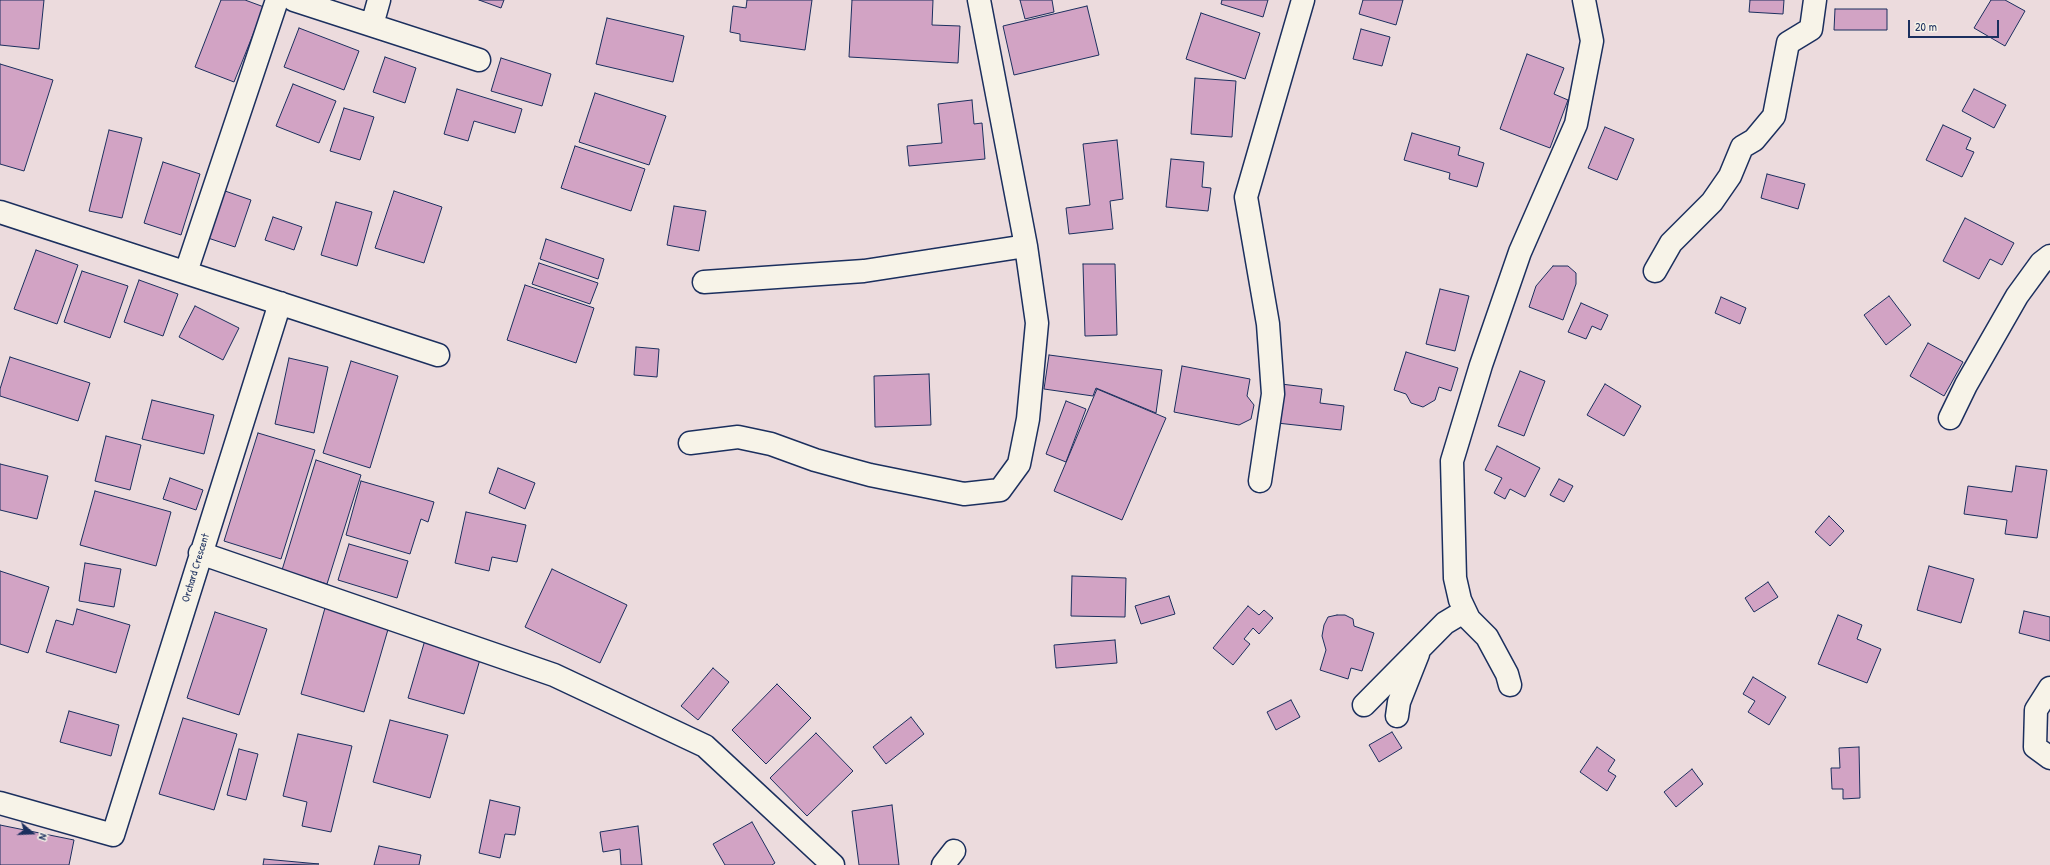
<!DOCTYPE html>
<html>
<head>
<meta charset="utf-8">
<style>
	body { margin:0 }
	#map { position:relative; width:2050px; height:865px; overflow:hidden; background:#ecdbdd; font-family:"Patrick Hand",sans-serif }
	canvas { display:block }
	.north { position:absolute; left:12px; top:813px; width:40px; height:40px; -webkit-text-stroke:3px #f7f3e8; paint-order:stroke; rotate:109deg; font-size:11px; font-weight:700; line-height:16px; text-align:center; color:#1b2f5e }
	.north::after { content:''; display:block; margin:auto; width:14px; height:18px; background:#1b2f5e; clip-path:polygon(50% 0,100% 100%,50% 72%,0 100%) }
	.scale { position:absolute; left:1908px; top:20px; width:91px; height:18px; box-sizing:border-box; border:2px solid #1b2f5e; border-top:0; padding-left:5px; font-size:12px; line-height:14px; white-space:nowrap; color:#1b2f5e; -webkit-text-stroke:3px #f7f3e8; paint-order:stroke }
</style>
</head>
<body>
<div id="map">
<canvas width="2050" height="865"></canvas>
<div class="north">N</div>
<div class="scale">20 m</div>
</div>
<script>
const c = document.querySelector('canvas').getContext('2d');
c.lineJoin = 'round';
function paint(path, color) {
  c.fillStyle = color;
  c.fill(path, 'evenodd');
}
function toPath(rows) {
  const path = new Path2D();
  for (const r of rows) {
    path.moveTo(r[0], r[1]);
    for (let i = 2; i < r.length; i += 2) path.lineTo(r[i], r[i + 1]);
  }
  return path;
}
function strokePath(path, color, width, dash) {
  c.strokeStyle = color;
  c.lineWidth = width;
  c.lineCap = dash ? 'butt' : 'round';
  c.setLineDash(dash || []);
  c.stroke(path);
}
function label(font, color, halo, rows, align = 'center') {
  c.font = font + ' "Patrick Hand",sans-serif';
  c.lineWidth = 3.5;
  c.setLineDash([]);
  c.textBaseline = 'middle';
  c.strokeStyle = halo;
  c.fillStyle = color;
  for (const [text, x, y, turn = 0] of rows) {
    c.save();
    c.translate(x, y);
    c.rotate((+turn || 0) * Math.PI / 180);
    c.textAlign = isNaN(turn) ? turn : align;
    if (halo) c.strokeText(text, 0, 0);
    c.fillText(text, 0, 0);
    c.restore();
  }
}
const building = toPath([
	[0,0,44,0,39,49,0,45,0,0],
	[221,0,245,0,264,7,234,82,195,67,221,0],
	[479,0,504,0,501,8,479,0],
	[747,0,812,0,805,50,740,41,740,34,730,32,733,6,746,8,747,0],
	[852,0,933,0,932,25,960,26,958,63,849,57,852,0],
	[1020,0,1052,0,1054,12,1025,19,1020,0],
	[1222,0,1268,0,1263,17,1221,4,1222,0],
	[1363,0,1403,0,1396,25,1359,14,1363,0],
	[1750,0,1784,0,1783,14,1749,12,1750,0],
	[1991,0,2005,0,2025,11,2005,46,1974,28,1991,0],
	[1087,6,1099,55,1014,75,1003,26,1087,6],
	[1835,9,1887,9,1887,30,1834,30,1835,9],
	[1201,13,1260,33,1245,79,1186,59,1201,13],
	[607,18,684,36,673,82,596,64,607,18],
	[299,28,359,51,344,90,284,67,299,28],
	[1361,29,1390,37,1382,66,1353,59,1361,29],
	[1527,54,1564,68,1554,94,1568,100,1550,148,1500,129,1527,54],
	[385,57,416,68,405,103,373,92,385,57],
	[501,58,551,74,542,106,491,91,501,58],
	[0,64,53,80,24,171,0,164,0,64],
	[1195,78,1236,81,1232,137,1191,134,1195,78],
	[293,84,336,101,319,143,276,126,293,84],
	[457,89,522,109,515,133,474,121,468,141,444,134,457,89],
	[1974,89,2006,105,1994,128,1962,111,1974,89],
	[595,93,666,116,649,165,579,142,595,93],
	[972,100,974,124,982,123,985,159,909,166,907,146,942,143,938,104,972,100],
	[344,108,374,117,360,160,330,151,344,108],
	[1943,125,1971,138,1966,149,1974,152,1962,177,1926,160,1943,125],
	[1605,127,1634,139,1617,180,1588,168,1605,127],
	[109,130,142,138,122,218,89,211,109,130],
	[1412,133,1460,147,1458,155,1484,163,1477,187,1449,179,1450,173,1404,160,1412,133],
	[1117,140,1123,199,1110,201,1113,229,1069,234,1066,208,1090,205,1083,144,1117,140],
	[575,146,645,169,631,211,561,188,575,146],
	[1171,159,1204,162,1202,187,1211,188,1208,211,1166,207,1171,159],
	[163,162,200,174,181,235,144,223,163,162],
	[1767,174,1805,184,1798,209,1761,198,1767,174],
	[225,191,251,200,235,247,208,238,225,191],
	[394,191,442,207,424,263,375,248,394,191],
	[336,202,372,212,357,266,321,255,336,202],
	[674,206,706,211,699,251,667,245,674,206],
	[273,217,302,227,294,250,265,240,273,217],
	[1965,218,2014,243,2002,265,1990,259,1979,279,1943,261,1965,218],
	[546,239,604,259,598,279,540,259,546,239],
	[36,250,78,265,57,324,14,309,36,250],
	[539,263,598,283,590,304,532,284,539,263],
	[1083,264,1115,264,1117,335,1085,336,1083,264],
	[1553,266,1568,266,1576,273,1576,284,1563,320,1529,307,1536,286,1553,266],
	[82,271,128,286,110,338,64,322,82,271],
	[139,280,178,294,163,336,124,322,139,280],
	[525,285,594,308,576,363,507,340,525,285],
	[1440,289,1469,296,1455,351,1426,344,1440,289],
	[1889,296,1911,325,1886,345,1864,315,1889,296],
	[1721,297,1746,308,1740,324,1715,313,1721,297],
	[1581,303,1608,315,1601,330,1592,326,1586,339,1568,332,1581,303],
	[195,306,239,328,223,360,179,337,195,306],
	[1928,343,1963,362,1944,396,1910,376,1928,343],
	[636,347,659,349,657,377,634,375,636,347],
	[1406,352,1458,368,1451,391,1439,387,1435,400,1423,407,1411,403,1406,394,1394,390,1406,352],
	[1049,355,1162,370,1156,413,1096,388,1093,396,1044,389,1049,355],
	[10,357,90,383,78,421,0,396,0,389,10,357],
	[289,358,328,367,314,433,275,424,289,358],
	[351,361,398,376,370,468,323,453,351,361],
	[1182,366,1250,379,1247,396,1254,405,1251,419,1239,425,1174,412,1182,366],
	[1520,371,1545,381,1524,436,1498,426,1520,371],
	[929,374,931,425,875,427,874,376,929,374],
	[1281,384,1322,389,1320,403,1344,406,1341,430,1277,423,1281,384],
	[1605,384,1641,406,1624,436,1587,415,1605,384],
	[1097,389,1166,418,1122,520,1054,491,1097,389],
	[152,400,214,415,204,454,142,439,152,400],
	[1066,401,1086,409,1066,462,1046,454,1066,401],
	[258,433,315,450,281,559,224,541,258,433],
	[106,436,141,445,130,490,95,481,106,436],
	[1497,446,1540,468,1525,497,1510,489,1505,499,1494,493,1502,478,1485,470,1497,446],
	[316,460,361,475,327,584,282,570,316,460],
	[0,464,48,476,37,519,0,510,0,464],
	[2016,466,2047,470,2037,538,2005,534,2007,520,1964,514,1968,486,2012,492,2016,466],
	[498,468,535,483,525,509,489,493,498,468],
	[170,478,203,490,196,510,163,499,170,478],
	[1559,479,1573,486,1564,502,1550,495,1559,479],
	[361,481,434,502,428,522,421,519,410,554,346,535,361,481],
	[95,491,171,512,156,566,80,545,95,491],
	[466,512,526,525,517,562,492,557,489,571,455,563,466,512],
	[1829,516,1844,531,1830,546,1815,532,1829,516],
	[349,544,408,561,397,598,338,580,349,544],
	[85,563,121,569,114,607,79,601,85,563],
	[1929,566,1974,579,1961,623,1917,610,1929,566],
	[552,569,627,605,600,663,525,627,552,569],
	[0,571,49,587,28,653,0,644,0,571],
	[1072,576,1126,578,1125,617,1071,616,1072,576],
	[1768,582,1778,597,1754,612,1745,598,1768,582],
	[1169,596,1175,614,1141,624,1135,606,1169,596],
	[1248,606,1259,615,1264,610,1273,618,1259,634,1253,628,1244,639,1250,644,1233,665,1213,648,1248,606],
	[325,608,389,626,364,712,301,694,325,608],
	[77,609,130,625,116,673,46,652,56,620,73,625,77,609],
	[2024,611,2050,617,2050,641,2019,633,2024,611],
	[215,612,267,629,239,715,187,698,215,612],
	[1337,615,1345,615,1353,619,1354,626,1374,633,1362,671,1351,668,1348,679,1320,670,1326,650,1322,636,1324,625,1328,617,1337,615],
	[1838,615,1862,625,1857,639,1881,649,1867,683,1818,664,1838,615],
	[425,640,481,656,464,714,408,698,425,640],
	[1115,640,1117,663,1056,668,1054,645,1115,640],
	[713,668,729,682,698,720,681,706,713,668],
	[1753,677,1786,697,1769,725,1748,712,1755,701,1743,694,1753,677],
	[777,684,811,718,766,764,732,730,777,684],
	[1291,700,1300,717,1276,730,1267,712,1291,700],
	[69,711,119,725,111,756,60,742,69,711],
	[911,717,924,734,886,764,873,747,911,717],
	[183,718,237,734,214,810,159,794,183,718],
	[390,720,448,735,430,798,373,782,390,720],
	[1392,732,1402,748,1379,762,1369,745,1392,732],
	[816,733,853,771,807,816,770,778,816,733],
	[298,734,352,746,331,832,302,826,307,802,283,796,298,734],
	[1597,747,1615,760,1608,771,1616,776,1607,791,1580,772,1597,747],
	[1859,747,1860,798,1843,799,1843,789,1832,789,1831,768,1840,768,1839,748,1859,747],
	[239,749,258,754,246,800,227,795,239,749],
	[1692,769,1703,784,1676,807,1664,792,1692,769],
	[490,800,520,807,515,835,505,834,500,858,479,853,490,800],
	[892,805,899,865,859,865,852,811,892,805],
	[752,822,775,863,772,865,725,865,713,844,752,822],
	[0,825,74,840,69,865,0,865,0,825],
	[638,826,642,865,621,865,620,849,603,852,600,832,638,826],
	[379,846,421,855,419,865,374,865,379,846],
	[264,859,319,864,263,865,264,859]
]);
const minor = toPath([
	[294,0,479,60],
	[372,25,379,0],
	[0,212,438,355],
	[1655,271,1671,243,1712,202,1730,176,1742,147,1754,140,1774,116,1788,43,1811,29,1815,0],
	[186,272,277,0],
	[704,282,864,271,1026,246],
	[1950,418,1966,385,2017,296,2041,263,2050,256],
	[690,443,738,437,771,444,815,460,870,475,964,494,1000,490,1019,464,1028,419,1037,323,1026,246,979,0],
	[1260,481,1273,394,1268,324,1246,197,1303,0],
	[200,553,554,675,705,746,833,865],
	[1510,685,1507,674,1487,637,1469,619,1460,600,1455,578,1452,461,1481,365,1520,252,1576,124,1592,41,1584,0],
	[2050,688,2036,710,2035,747,2050,758],
	[1364,705,1445,623,1465,611],
	[1397,716,1399,702,1418,654],
	[0,803,113,835,280,303],
	[943,865,954,851]
]);
const streetNames = [
	["Orchard Crescent",196,568,-73]
];
paint(building, '#d2a3c4');
strokePath(building, '#1b2f5e', 1);
strokePath(minor, '#1b2f5e', 25);
strokePath(minor, '#f7f3e8', 22);
label('11px', '#1b2f5e', '#f7f3e8', streetNames);
</script>
</body>
</html>
